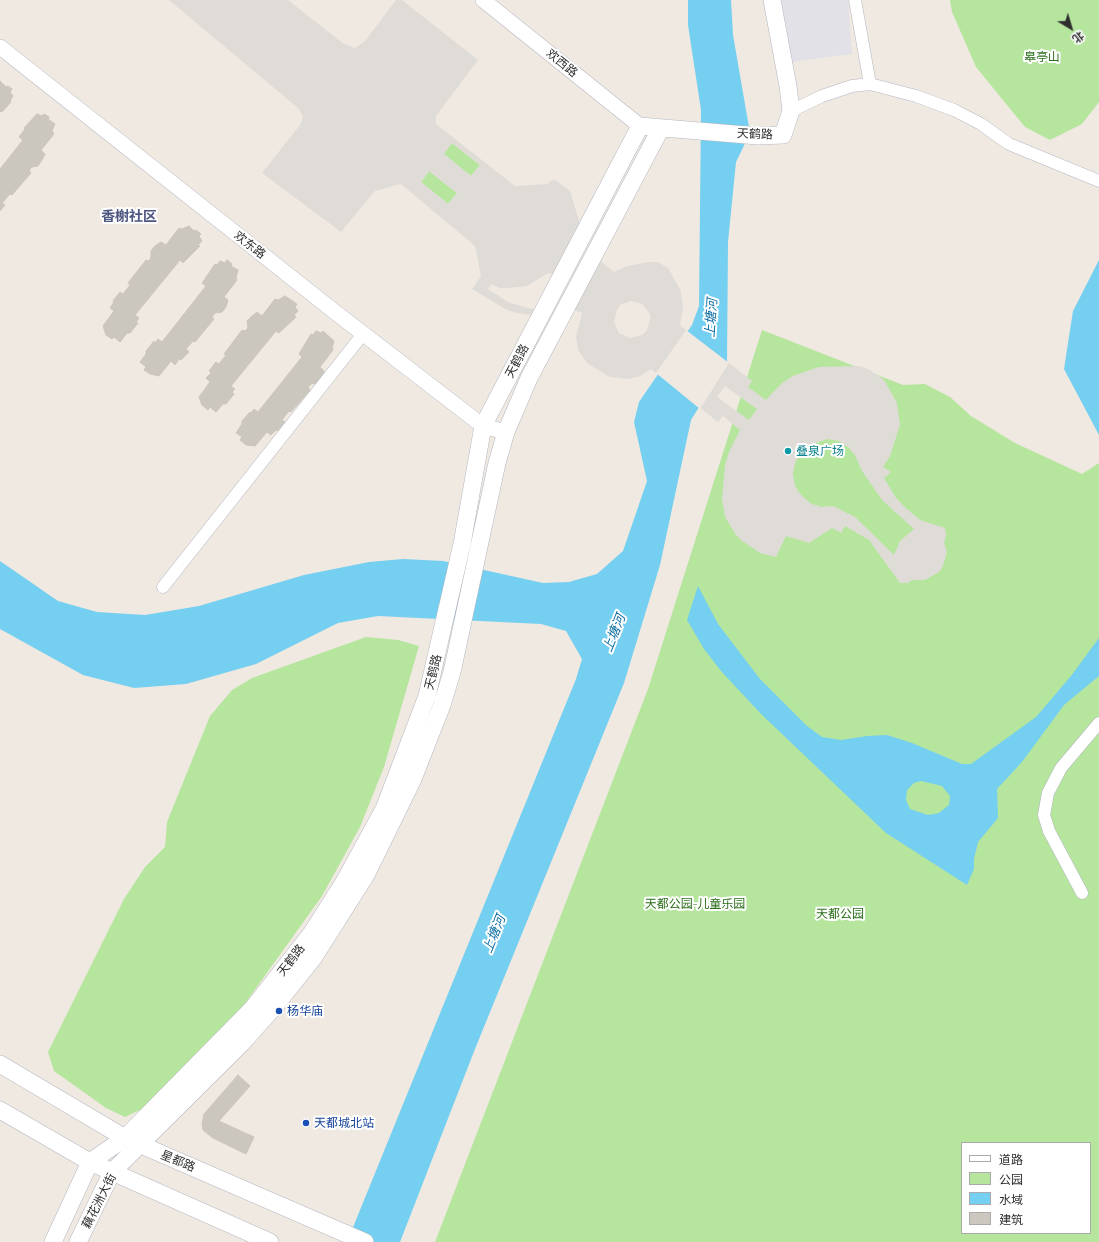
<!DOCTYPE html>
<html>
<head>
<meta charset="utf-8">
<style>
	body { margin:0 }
	#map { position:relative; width:1099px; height:1242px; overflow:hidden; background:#efe9e1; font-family:Barlow,"Noto Sans SC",sans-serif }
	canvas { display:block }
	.legend { position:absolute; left:961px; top:1142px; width:130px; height:92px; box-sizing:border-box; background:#fff; border:1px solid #ababab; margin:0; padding:5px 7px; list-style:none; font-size:12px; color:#2e2e2e }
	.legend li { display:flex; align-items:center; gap:8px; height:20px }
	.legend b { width:20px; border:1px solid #ababab }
	.north { position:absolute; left:1051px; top:8px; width:40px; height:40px; -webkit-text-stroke:3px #fff; paint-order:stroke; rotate:142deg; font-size:11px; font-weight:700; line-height:16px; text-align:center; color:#2e2e2e }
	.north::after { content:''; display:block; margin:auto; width:14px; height:18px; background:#2e2e2e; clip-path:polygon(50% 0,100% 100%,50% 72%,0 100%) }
</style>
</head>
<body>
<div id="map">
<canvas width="1099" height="1242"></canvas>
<ul class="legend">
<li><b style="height:5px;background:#fff"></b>道路</li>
<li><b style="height:11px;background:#b6e59e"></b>公园</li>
<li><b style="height:11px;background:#75cff0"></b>水域</li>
<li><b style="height:11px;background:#cbc7bf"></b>建筑</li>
</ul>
<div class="north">北</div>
</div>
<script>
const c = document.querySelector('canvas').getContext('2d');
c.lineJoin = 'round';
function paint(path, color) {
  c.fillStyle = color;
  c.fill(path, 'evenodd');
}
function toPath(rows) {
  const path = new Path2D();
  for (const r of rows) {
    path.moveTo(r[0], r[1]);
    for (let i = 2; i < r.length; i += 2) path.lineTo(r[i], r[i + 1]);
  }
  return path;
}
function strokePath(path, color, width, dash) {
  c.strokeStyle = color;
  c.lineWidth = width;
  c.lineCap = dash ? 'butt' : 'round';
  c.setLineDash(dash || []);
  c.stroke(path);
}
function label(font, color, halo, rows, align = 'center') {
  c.font = font + ' Barlow,"Noto Sans SC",sans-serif';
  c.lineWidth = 4;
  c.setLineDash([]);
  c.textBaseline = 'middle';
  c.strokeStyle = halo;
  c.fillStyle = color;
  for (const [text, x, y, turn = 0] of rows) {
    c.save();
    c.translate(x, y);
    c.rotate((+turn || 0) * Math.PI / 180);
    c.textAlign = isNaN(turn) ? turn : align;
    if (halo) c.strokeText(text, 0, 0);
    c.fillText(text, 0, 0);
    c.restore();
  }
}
const industrial = toPath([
	[781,0,848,0,852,54,791,62]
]);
const green = toPath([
	[950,0,1099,0,1099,102,1082,124,1050,140,1025,127,976,67,952,12],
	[452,143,480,165,471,176,443,154],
	[429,171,457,193,448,204,421,182],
	[762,330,903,385,925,384,950,397,971,416,1015,443,1082,474,1099,463,1099,1242,435,1242,648,689],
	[962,1143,1090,1143,1090,1233,962,1233],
	[366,637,398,640,419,646,384,767,360,827,322,896,241,1009,144,1108,125,1117,106,1108,54,1071,48,1052,124,899,145,867,165,847,167,822,210,716,232,690,252,678]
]);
const plaza = toPath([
	[169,0,288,0,344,44,355,48,365,41,396,0,402,0,478,60,436,116,436,124,515,186,547,184,554,179,570,191,581,227,554,275,548,273,527,286,508,288,499,288,491,284,488,289,508,302,535,310,532,315,516,313,505,309,472,289,481,276,475,246,401,184,375,191,341,232,262,173,300,125,303,117,299,109],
	[452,143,480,165,471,176,444,154],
	[429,171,457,193,448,204,421,182],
	[596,257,614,272,628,266,649,262,658,262,668,268,681,291,683,308,680,325,752,381,748,387,766,400,782,383,793,376,819,367,859,366,870,370,884,380,897,403,900,425,890,456,883,467,891,472,884,478,896,498,908,510,920,520,945,528,946,536,944,543,947,552,943,566,939,572,925,580,912,580,908,583,900,583,869,540,845,526,841,533,832,528,809,543,786,536,776,557,760,553,742,541,736,535,725,517,722,498,725,466,729,452,740,430,723,416,718,422,651,369,638,377,628,379,610,377,588,364,578,350,576,337,582,313,570,308],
	[631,301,642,304,650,314,650,319,647,330,642,335,630,338,619,333,614,322,617,310,620,305],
	[725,386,757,409,749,420,717,397],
	[828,439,839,441,848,447,855,455,862,471,882,500,914,529,900,541,894,555,855,517,833,506,821,507,810,503,801,495,795,486,793,474,795,463,801,452,809,445]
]);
const water = toPath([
	[688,0,731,0,733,35,750,133,736,162,728,242,727,362,691,420,660,565,624,683,475,1049,400,1242,347,1242,576,679,582,659,566,631,541,624,378,616,338,623,256,664,186,684,134,688,83,675,0,629,0,561,58,601,97,612,145,615,199,606,304,575,369,562,403,559,443,561,543,583,569,582,597,574,623,551,647,481,634,422,639,402,692,325,699,306,701,110,688,25],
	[1099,260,1099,435,1064,369,1073,311],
	[698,586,718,624,760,679,807,726,822,737,841,740,867,736,887,735,912,743,962,764,971,764,1036,717,1071,676,1099,638,1099,676,1064,705,1022,762,997,789,998,818,978,842,974,859,974,869,967,885,886,833,761,714,721,671,704,649,687,620],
	[921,781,942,786,950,796,949,805,939,813,928,815,910,809,906,800,907,790,914,783]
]);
const pier = toPath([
	[686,330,729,363,700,409,656,373]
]);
const building = toPath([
	[0,81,6,87,8,86,12,89,10,92,13,96,10,101,11,102,3,111,0,112,0,81],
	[37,114,42,116,44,114,49,117,48,119,55,124,52,131,54,134,41,150,45,154,42,160,38,166,32,167,29,170,31,173,12,195,10,194,2,203,5,205,0,211,0,169,23,140,19,137,25,129,24,128,37,114],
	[189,226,194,231,196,230,201,234,199,236,202,241,198,245,200,246,183,263,180,260,135,315,139,318,136,322,138,323,130,333,127,333,120,342,114,337,112,339,106,335,103,326,114,311,110,308,114,302,113,301,120,292,123,294,130,285,128,283,146,260,149,261,151,257,151,251,155,246,161,242,166,245,179,228,182,229,189,226],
	[227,260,232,264,231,266,238,270,236,278,237,280,224,297,228,300,226,307,222,312,215,313,212,317,214,319,195,342,193,341,186,349,189,352,181,360,179,359,175,365,171,361,159,376,150,374,144,370,146,367,140,362,146,354,146,351,154,341,155,343,158,339,162,342,206,286,202,283,215,264,217,265,220,261,225,263,227,260],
	[285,296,297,304,295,307,298,311,294,315,296,317,279,333,276,331,231,386,235,389,232,392,234,394,226,404,223,404,216,412,210,407,208,410,202,405,199,397,210,382,206,378,211,373,209,371,216,362,219,364,226,355,224,354,242,330,245,331,248,328,247,321,252,316,257,312,262,316,275,299,278,300,285,296],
	[316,331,321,333,323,331,334,341,332,348,333,350,320,367,324,371,322,377,318,383,311,384,308,387,310,390,291,412,289,411,282,420,285,422,277,431,276,430,271,435,267,432,255,446,246,445,240,440,242,437,236,433,242,424,242,421,250,412,251,413,254,409,258,412,302,357,299,354,311,334,313,335,316,331],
	[238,1075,250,1086,219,1121,254,1137,246,1154,213,1138,203,1130,202,1124,204,1114,238,1075]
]);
const minor = toPath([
	[855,0,870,84],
	[791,111,822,96,852,86,870,84,916,96,954,110,981,124,1009,144,1099,181],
	[163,587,363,334],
	[1082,893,1049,831,1044,815,1048,793,1061,768,1099,723]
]);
const tertiary = toPath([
	[483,0,640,126],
	[0,47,335,312,483,426,506,432]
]);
const secondary = toPath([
	[0,1064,125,1138,365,1242],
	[0,1110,90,1162,270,1242],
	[90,1162,125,1138,253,1008,311,934,344,882,384,809,427,696,462,544,483,426,640,126,758,136,783,135,791,111,788,86,772,0],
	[53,1242,90,1162],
	[78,1242,112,1172,242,1043,275,1006,314,957,366,875,413,779,442,705,452,672,497,463,506,432,529,378,661,128]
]);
const markers = [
	[788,451,4,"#0f9aa8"],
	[279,1011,4,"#1a4fb4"],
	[306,1123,4,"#1a4fb4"]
];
const parkNames = [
	["皋亭山",1042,57],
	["天都公园-儿童乐园",695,904],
	["天都公园",840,914]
];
const streetNames = [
	["欢西路",562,63,39],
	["天鹤路",755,134,2],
	["欢东路",250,245,38],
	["天鹤路",517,361,-62],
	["天鹤路",433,672,-76],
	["天鹤路",291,960,-52],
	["星都路",178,1161,23],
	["藕花洲大街",99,1201,-63]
];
const cultureNames = [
	["叠泉广场",796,451]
];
const transitNames = [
	["杨华庙",287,1011],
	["天都城北站",314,1123]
];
const waterNames = [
	["上塘河",711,318,-86],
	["上塘河",614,633,-68],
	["上塘河",494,934,-68]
];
const quarterNames = [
	["香榭社区",129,216]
];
paint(industrial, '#e3e1e8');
paint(green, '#b6e59e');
paint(plaza, '#dfdcd8');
paint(water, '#75cff0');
paint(pier, '#efe9e1');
paint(building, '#cbc7bf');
strokePath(building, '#cbc5ba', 1);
strokePath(minor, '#b4b7c1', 13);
strokePath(tertiary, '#b4b7c1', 16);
strokePath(secondary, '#b4b7c1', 18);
strokePath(minor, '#fff', 12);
strokePath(tertiary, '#fff', 15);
strokePath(secondary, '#fff', 17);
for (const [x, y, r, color] of markers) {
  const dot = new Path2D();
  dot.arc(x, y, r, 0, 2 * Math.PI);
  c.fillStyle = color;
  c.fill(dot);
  strokePath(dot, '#fff', 1.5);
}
label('12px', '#2c6e1b', '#fff', parkNames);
label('12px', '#2e2e2e', '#fff', streetNames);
label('12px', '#0d838f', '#fff', cultureNames, 'left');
label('12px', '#164399', '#fff', transitNames, 'left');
label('italic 13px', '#0d6fa3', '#fff', waterNames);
label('bold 14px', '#4d5680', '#fff', quarterNames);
</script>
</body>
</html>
